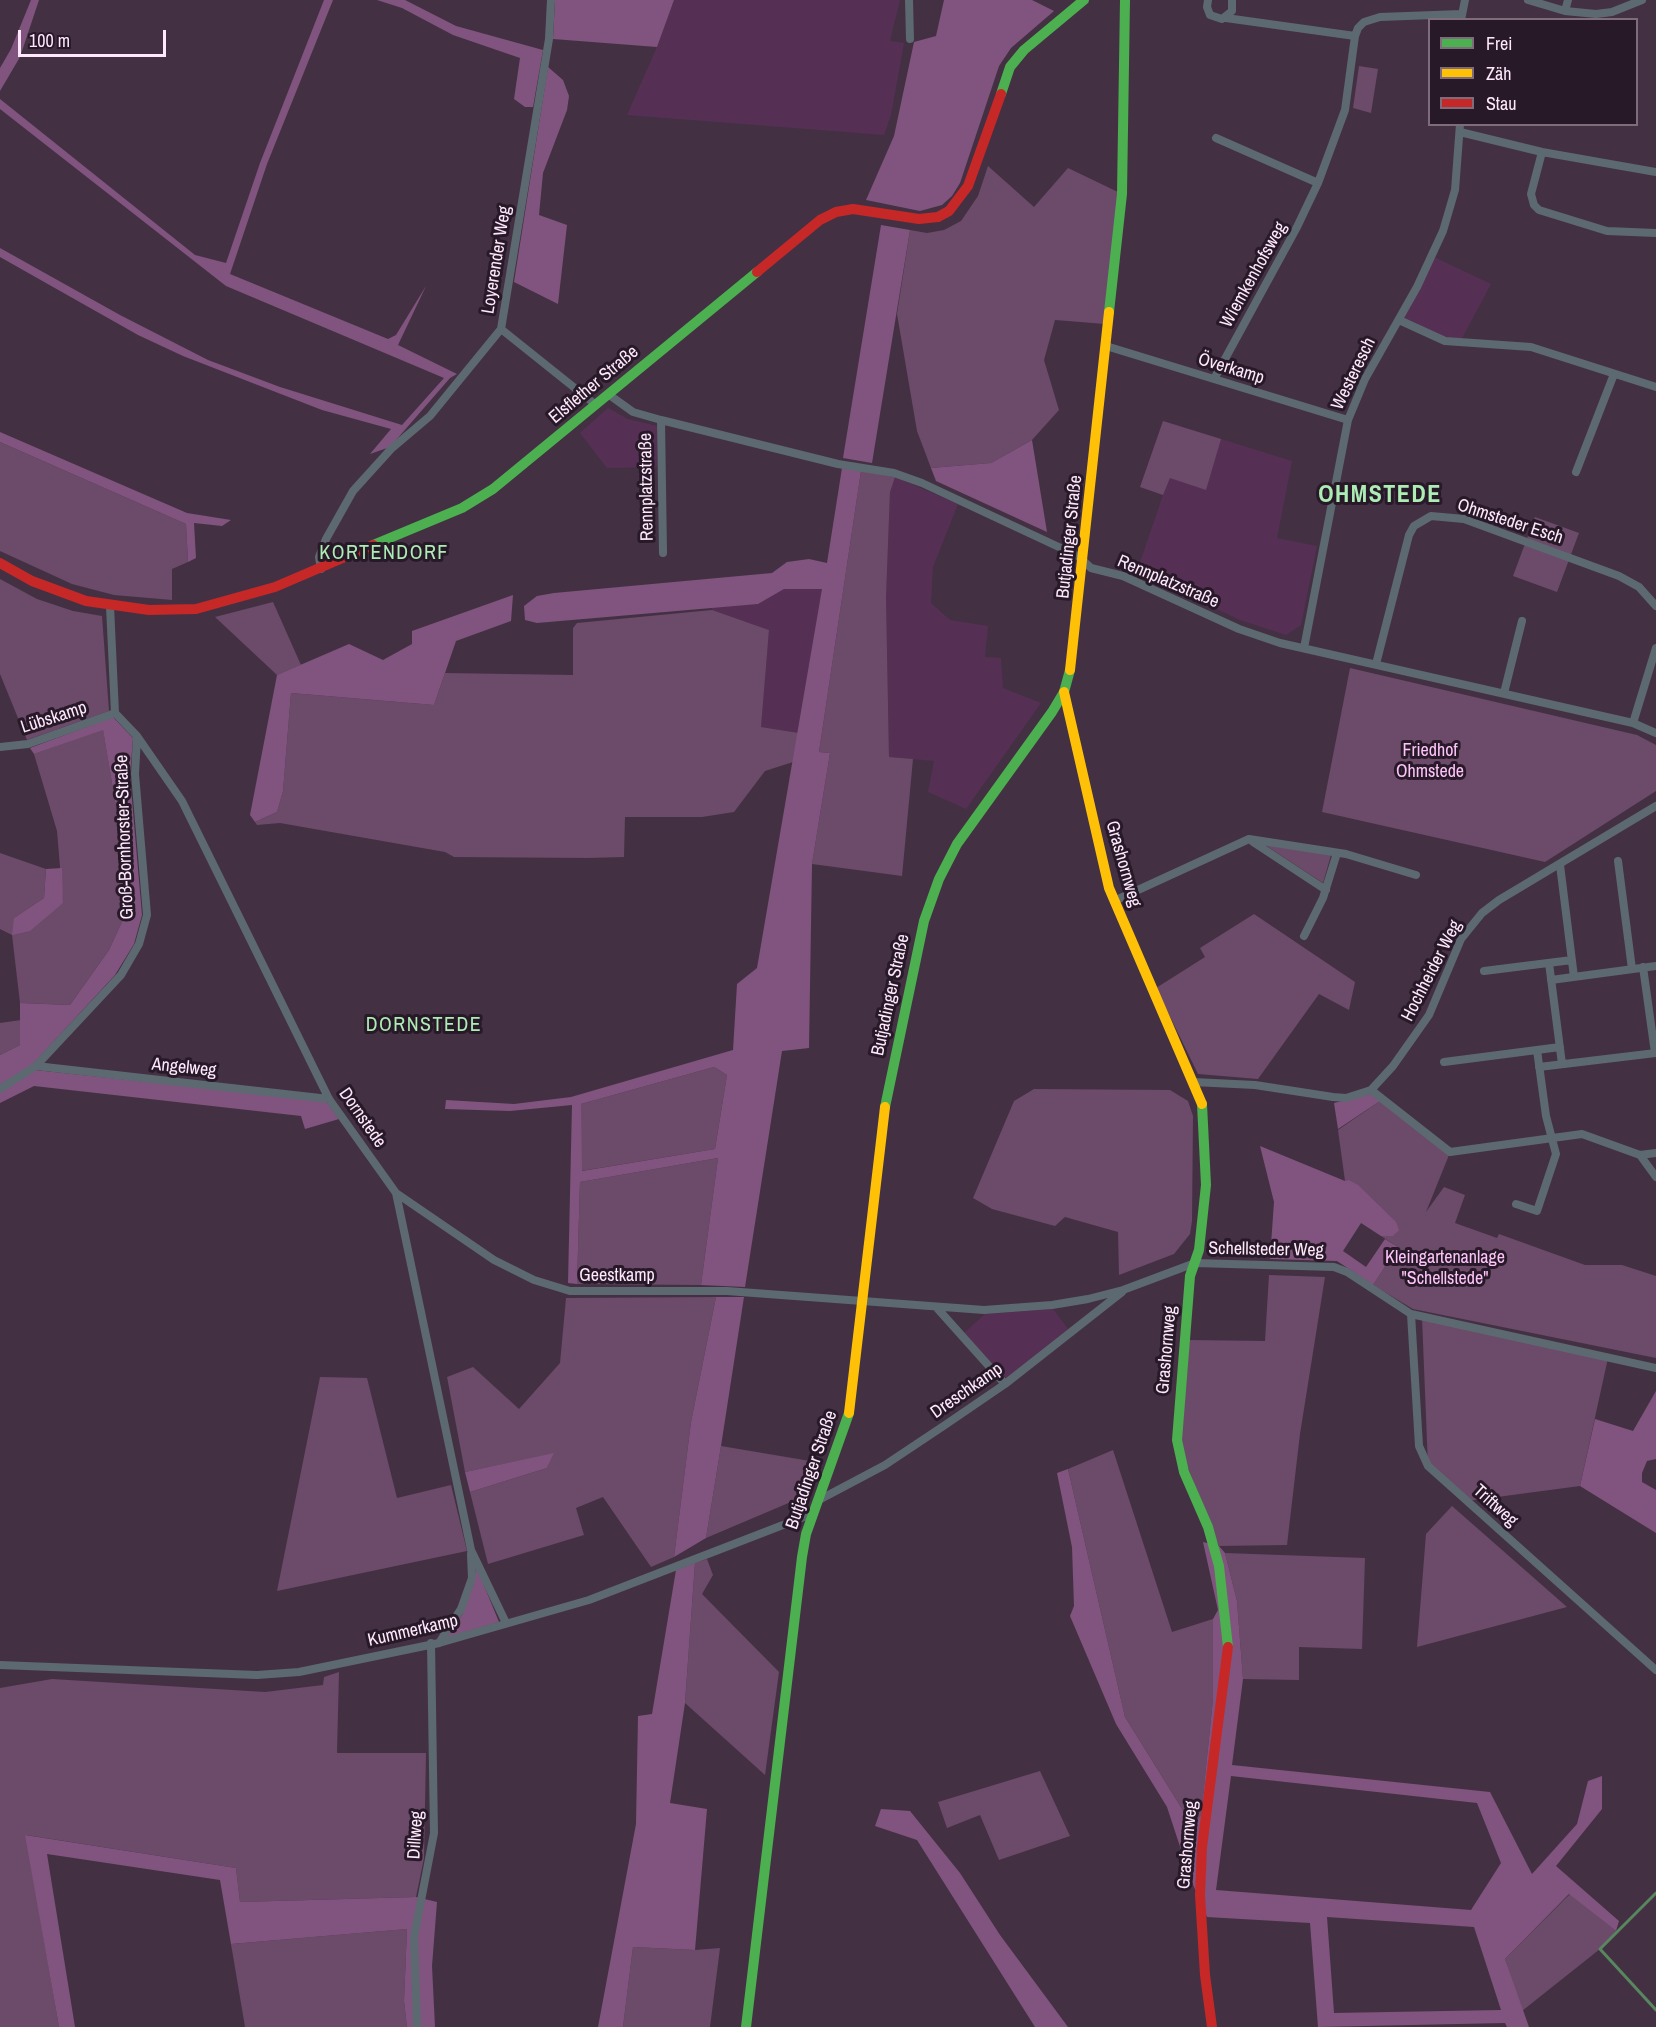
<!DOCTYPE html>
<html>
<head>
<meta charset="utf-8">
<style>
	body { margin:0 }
	#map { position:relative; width:1656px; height:2027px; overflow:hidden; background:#433143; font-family:"Archivo Narrow",sans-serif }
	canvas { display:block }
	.legend { position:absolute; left:1428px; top:18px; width:210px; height:108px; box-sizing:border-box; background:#281928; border:2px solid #7e6c7d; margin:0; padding:8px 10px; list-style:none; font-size:18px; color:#fee8fc }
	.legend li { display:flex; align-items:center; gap:12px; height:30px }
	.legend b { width:30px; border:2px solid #7e6c7d }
	.scale { position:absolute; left:18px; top:30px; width:148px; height:27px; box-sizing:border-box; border:3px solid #fee8fc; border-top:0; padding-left:8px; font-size:18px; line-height:21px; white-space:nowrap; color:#fee8fc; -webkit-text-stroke:4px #281928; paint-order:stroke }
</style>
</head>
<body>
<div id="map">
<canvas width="1656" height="2027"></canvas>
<ul class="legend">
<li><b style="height:8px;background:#4caf50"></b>Frei</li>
<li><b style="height:8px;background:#ffc107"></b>Zäh</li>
<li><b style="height:8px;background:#c62828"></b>Stau</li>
</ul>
<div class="scale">100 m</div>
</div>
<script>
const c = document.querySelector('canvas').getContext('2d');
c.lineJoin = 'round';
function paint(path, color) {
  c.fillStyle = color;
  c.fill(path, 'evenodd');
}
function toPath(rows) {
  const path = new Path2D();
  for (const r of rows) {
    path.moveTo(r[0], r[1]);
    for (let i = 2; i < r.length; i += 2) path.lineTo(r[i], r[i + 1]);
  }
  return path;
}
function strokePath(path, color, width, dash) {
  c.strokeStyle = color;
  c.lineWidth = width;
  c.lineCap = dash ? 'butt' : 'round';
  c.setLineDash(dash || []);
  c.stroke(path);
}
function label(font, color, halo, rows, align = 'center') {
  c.font = font + ' "Archivo Narrow",sans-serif';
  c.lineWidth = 6;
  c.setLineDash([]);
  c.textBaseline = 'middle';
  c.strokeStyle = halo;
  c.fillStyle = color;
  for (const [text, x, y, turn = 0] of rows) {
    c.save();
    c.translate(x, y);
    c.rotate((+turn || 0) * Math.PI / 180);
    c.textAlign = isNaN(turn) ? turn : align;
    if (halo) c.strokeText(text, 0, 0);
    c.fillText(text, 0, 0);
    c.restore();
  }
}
const built = toPath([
	[674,0,900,0,890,41,904,43,891,115,884,135,627,115,657,47],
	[1432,256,1491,284,1460,342,1445,341,1399,320],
	[608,408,628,419,657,426,657,467,607,468,580,433],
	[1163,421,1292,461,1277,538,1317,546,1301,625,1286,635,1240,620,1137,571,1163,495,1140,487],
	[895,477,958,504,933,567,931,603,950,620,988,626,985,657,1001,658,1003,688,1041,703,966,809,928,792,934,761,889,757,886,597,890,491],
	[784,589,823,589,799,733,761,727,769,630,712,610,712,607,758,604],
	[1053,1309,1068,1329,1006,1378,964,1333,985,1314]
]);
const green = toPath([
	[1359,66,1378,69,1371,113,1353,108],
	[988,166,1034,207,1068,168,1118,192,1105,324,1055,320,1044,360,1059,410,1032,440,991,463,931,468,917,431,897,314,910,230,927,233,944,230,961,221,978,196],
	[1163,421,1221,439,1206,490,1170,478,1163,495,1140,487],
	[0,442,186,524,188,562,172,569,172,600,114,595,72,584,0,551],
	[861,471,895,477,890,492,886,597,889,757,913,759,902,876,812,864,830,753,819,752],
	[1535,517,1579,533,1557,592,1513,576],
	[0,579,37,599,73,611,102,616,109,711,27,740,0,674],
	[273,602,301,665,277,675,215,617],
	[712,610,769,630,761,727,799,733,793,762,765,771,734,812,702,817,625,817,624,857,587,858,454,857,445,852,280,823,257,825,255,822,277,812,283,791,291,693,434,705,445,673,573,675,573,628,577,623],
	[1350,668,1637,735,1656,745,1656,791,1545,862,1322,812],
	[103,729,117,813,126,913,109,950,70,1005,20,1003,12,935,0,929,0,853,46,869,44,898,14,918,63,903,57,831,34,754],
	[1265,845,1331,855,1323,883],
	[1254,914,1355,982,1349,1010,1319,994,1258,1079,1198,1074,1156,988,1205,957,1200,948],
	[21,1020,20,1045,0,1055,0,1023],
	[714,1067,727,1075,715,1149,581,1171,581,1104],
	[1034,1089,1170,1090,1188,1101,1193,1116,1192,1221,1190,1234,1174,1254,1119,1275,1118,1232,1065,1217,1055,1226,992,1209,973,1198,1014,1101],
	[1380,1101,1449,1155,1426,1212,1444,1187,1465,1195,1455,1223,1497,1238,1499,1234,1585,1265,1622,1265,1656,1276,1656,1358,1413,1309,1373,1285,1398,1247,1381,1236,1393,1236,1345,1181,1338,1130],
	[718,1158,701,1285,577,1284,580,1182],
	[1269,1275,1325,1277,1300,1434,1287,1545,1219,1546,1184,1458,1180,1428,1189,1340,1265,1341],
	[716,1297,691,1422,674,1557,651,1567,603,1497,576,1508,584,1535,488,1564,470,1492,547,1468,553,1454,465,1472,447,1377,473,1367,519,1409,560,1363,566,1298],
	[1422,1318,1608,1358,1580,1486,1467,1501,1428,1466],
	[320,1377,367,1378,397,1498,451,1485,467,1551,277,1591],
	[721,1446,816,1462,798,1499,706,1538],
	[1113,1450,1172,1632,1213,1619,1213,1699,1201,1817,1192,1825,1125,1717,1068,1469],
	[1452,1506,1567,1607,1417,1647,1426,1534],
	[1225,1553,1365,1558,1362,1649,1299,1647,1299,1680,1243,1679,1237,1601],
	[707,1559,713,1575,702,1594,779,1672,765,1775,685,1703,695,1563],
	[339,1672,337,1753,426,1753,424,1858,416,1897,240,1902,236,1868,26,1835,59,2027,0,2027,0,1688,52,1679,265,1692,323,1685,324,1677],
	[1040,1771,1070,1836,999,1860,980,1815,947,1828,938,1802],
	[1570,1894,1616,1931,1600,1949,1522,2011,1505,1959],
	[407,1929,404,2001,407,2027,245,2027,231,1944],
	[633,1947,695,1950,720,1948,710,2027,623,2027]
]);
const forest = toPath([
	[31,0,39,0,20,57,0,91,0,68,11,49],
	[324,0,333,0,267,164,230,274,388,339,396,335,426,286,398,345,457,374,450,378,390,447,370,454,391,429,322,410,183,356,138,335,0,257,0,248,120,315,208,360,280,387,402,425,444,378,226,286,0,109,0,99,195,255,226,263,260,163],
	[377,0,405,0,456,26,543,50,533,107,525,107,514,99,520,58,453,35,402,8],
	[555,0,674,0,657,47,553,39],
	[944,0,1032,0,1054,11,1011,48,999,66,960,183,952,196,942,205,920,211,866,200,894,136,914,42,936,36],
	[548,67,563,80,569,96,567,110,543,173,539,215,567,225,558,304,514,282],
	[881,225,910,230,872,463,843,458],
	[0,432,187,513,231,520,222,526,194,523,196,558,188,562,186,524,0,442],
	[1032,440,1047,532,936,481,931,468,991,463],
	[842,468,861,471,819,752,830,753,812,864,809,1048,782,1051,745,1287,701,1285,718,1158,580,1182,577,1284,568,1283,572,1105,510,1111,445,1109,446,1100,514,1104,571,1097,733,1050,737,984,757,968,822,589,784,589,758,604,537,623,525,620,524,606,537,596,554,593,772,573,787,562,809,559,827,563],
	[714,1067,727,1075,715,1149,582,1171,581,1104],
	[513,595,511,621,456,641,434,705,291,693,283,791,277,812,255,822,250,815,277,675,349,644,383,660,412,644,412,631],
	[113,717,133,738,130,777,142,915,134,944,115,975,32,1065,0,1085,0,1055,20,1045,20,1003,70,1005,109,950,126,913,117,813,103,730,34,754,30,748],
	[62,868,63,903,30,931,12,935,14,918,44,898,46,869],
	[35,1070,326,1101,339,1119,305,1129,301,1116,34,1086,0,1103,0,1091],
	[1371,1094,1380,1101,1338,1129,1334,1103],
	[1260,1146,1345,1181,1349,1180,1358,1185,1396,1222,1399,1230,1393,1236,1381,1236,1361,1223,1343,1251,1366,1267,1385,1239,1398,1247,1373,1285,1337,1261,1270,1259,1274,1202],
	[716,1297,744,1297,721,1446,706,1538,674,1557,691,1422],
	[1656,1391,1656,1459,1647,1461,1642,1473,1642,1482,1656,1490,1656,1533,1580,1486,1595,1419,1633,1431],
	[554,1453,547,1468,470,1492,465,1472],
	[1068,1469,1125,1717,1192,1825,1201,1816,1213,1699,1213,1619,1218,1610,1203,1542,1219,1546,1225,1553,1237,1601,1243,1679,1232,1765,1490,1792,1532,1874,1577,1824,1588,1781,1602,1776,1602,1809,1556,1866,1619,1921,1616,1931,1569,1894,1505,1959,1529,2027,1507,2027,1505,2023,1318,2027,1310,1923,1207,1917,1191,1880,1167,1807,1116,1724,1070,1616,1074,1606,1072,1547,1057,1473],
	[1231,1776,1477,1803,1501,1863,1471,1910,1216,1890],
	[1327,1917,1474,1927,1501,2010,1334,2013],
	[695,1563,685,1703,670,1803,707,1809,695,1950,633,1947,623,2027,598,2027,636,1824,638,1716,652,1714,676,1570],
	[476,1566,499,1622,446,1638,462,1615,474,1583],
	[881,1809,910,1811,960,1873,1000,1935,1068,2027,1035,2027,917,1840,875,1826],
	[25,1835,236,1868,240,1902,416,1897,437,1902,432,1966,435,2027,407,2027,404,2001,407,1929,231,1944,220,1880,47,1854,75,2027,59,2027]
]);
const stream = toPath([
	[1656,1893,1600,1949,1656,2010]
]);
const street = toPath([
	[909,0,910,39],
	[1208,0,1207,7,1210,15,1222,19,1232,11,1232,0],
	[1528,0,1565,11,1596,14,1612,12,1642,0],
	[1565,11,1568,0],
	[1226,18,1355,36],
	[1461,20,1465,0],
	[1460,132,1542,152,1656,172],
	[1216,138,1318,183],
	[1542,152,1531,194,1534,205,1539,210,1607,231,1656,233],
	[1399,320,1445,341,1531,347,1656,387],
	[501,329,596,405],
	[1106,346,1348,420],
	[1214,379,1297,227,1318,183,1345,110,1355,36,1358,28,1364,22,1380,17,1461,14],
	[608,394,633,412,661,420,838,464,894,473,922,483,1078,556,1091,568,1123,576,1239,629,1280,643,1633,723,1656,733],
	[661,420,663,553],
	[1576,472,1614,374],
	[321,569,319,557,326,539,353,491,391,449,430,416,501,329,549,39,551,0],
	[1304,648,1348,420,1365,379,1417,287,1443,231,1455,190,1460,124],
	[1376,664,1409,535,1414,526,1431,516,1464,519,1619,576,1639,587,1656,606],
	[1504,693,1522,621],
	[1633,723,1656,648],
	[137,736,182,801,329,1099,396,1193,471,1550,506,1623],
	[0,747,28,744,115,713],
	[1253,842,1326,890],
	[1618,861,1632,969],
	[1560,865,1574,977],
	[1114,901,1249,839,1346,854,1416,875],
	[1304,936,1323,898,1337,853],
	[1549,963,1562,1064],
	[1643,967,1655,1053],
	[1484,971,1572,960],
	[1551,980,1656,966],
	[1444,1062,1560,1047],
	[36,1066,329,1099],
	[1539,1067,1656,1053],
	[1193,1082,1255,1085,1333,1097,1346,1098,1371,1090,1393,1066,1429,1015,1461,939,1482,913,1499,900,1656,806],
	[0,1089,36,1066,121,975,139,944,147,915,135,774,137,736,115,713,110,606],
	[1371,1090,1450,1152,1582,1134,1640,1155,1656,1153],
	[1640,1155,1656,1177],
	[396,1193,494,1260,534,1280,570,1291,727,1291,984,1310,1052,1305,1088,1299,1123,1290,1195,1263,1334,1267,1347,1272,1411,1314,1656,1368],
	[1516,1204,1537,1211,1556,1154,1546,1116,1537,1050],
	[937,1308,1005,1384],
	[1411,1314,1419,1446,1428,1466,1656,1670],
	[817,1501,885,1465,945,1425,1005,1384,1122,1292],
	[439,1643,461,1609,472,1578,471,1554],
	[0,1665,257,1675,299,1672,439,1643,589,1600,814,1513],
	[417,2027,414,1937,434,1833,431,1643]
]);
const fast = toPath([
	[1001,94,1010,67,1024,50,1084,0],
	[1109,312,1122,194,1125,0],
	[373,545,462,508,493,489,757,272],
	[1202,1104,1206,1185,1199,1250,1190,1276,1177,1440,1184,1472,1208,1527,1219,1566,1228,1647],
	[885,1107,924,921,939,879,957,844,1052,712,1064,692,1070,670],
	[746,2027,802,1557,806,1534,849,1413]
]);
const slow = toPath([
	[1070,670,1109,312],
	[1064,692,1109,888,1202,1104],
	[849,1413,885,1107]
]);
const jam = toPath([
	[757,272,820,220,836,212,853,209,919,219,938,217,949,211,968,186,1001,94],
	[0,563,32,581,86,601,149,610,196,609,275,587,373,545],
	[1212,2027,1205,1975,1200,1895,1202,1847,1228,1647]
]);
const streetNames = [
	["Loyerender Weg",497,260,-81],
	["Wiemkenhofsweg",1254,275,-61],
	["Överkamp",1231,369,17],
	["Westeresch",1354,374,-64],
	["Elsflether Straße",594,385,-40],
	["Rennplatzstraße",647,487,-91],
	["Ohmsteder Esch",1510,522,18],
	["Butjadinger Straße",1070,537,-84],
	["Rennplatzstraße",1168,582,23],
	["Lübskamp",54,718,-18],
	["Groß-Bornhorster-Straße",125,837,-92],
	["Grashornweg",1123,864,74],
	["Hochheider Weg",1432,971,-63],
	["Butjadinger Straße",891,995,-78],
	["Angelweg",184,1068,6],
	["Dornstede",362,1118,55],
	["Schellsteder Weg",1266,1250,1],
	["Geestkamp",617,1276],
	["Grashornweg",1167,1350,-85],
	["Dreschkamp",967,1391,-35],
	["Butjadinger Straße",812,1470,-71],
	["Triftweg",1495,1506,42],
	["Kummerkamp",413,1631,-13],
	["Dillweg",416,1835,-86],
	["Grashornweg",1188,1845,-85]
];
const parkNames = [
	["Friedhof",1430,751],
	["Ohmstede",1430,772],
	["Kleingartenanlage",1445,1258],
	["\"Schellstede\"",1445,1279]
];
const neighbourhoodNames = [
	["KORTENDORF",384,554],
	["DORNSTEDE",424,1026]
];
const districtNames = [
	["OHMSTEDE",1380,496]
];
paint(built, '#553054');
paint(green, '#6c4a6a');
paint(forest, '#80547e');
strokePath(stream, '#58875f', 3);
strokePath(street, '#5d6970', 8);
strokePath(fast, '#4caf50', 10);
strokePath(slow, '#ffc107', 10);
strokePath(jam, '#c62828', 10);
label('18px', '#fee8fc', '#281928', streetNames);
label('18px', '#fdc4fa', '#281928', parkNames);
c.letterSpacing = '1.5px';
label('20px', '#adedb5', '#281928', neighbourhoodNames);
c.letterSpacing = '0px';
c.letterSpacing = '1.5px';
label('bold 24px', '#adedb5', '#281928', districtNames);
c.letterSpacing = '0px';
</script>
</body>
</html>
